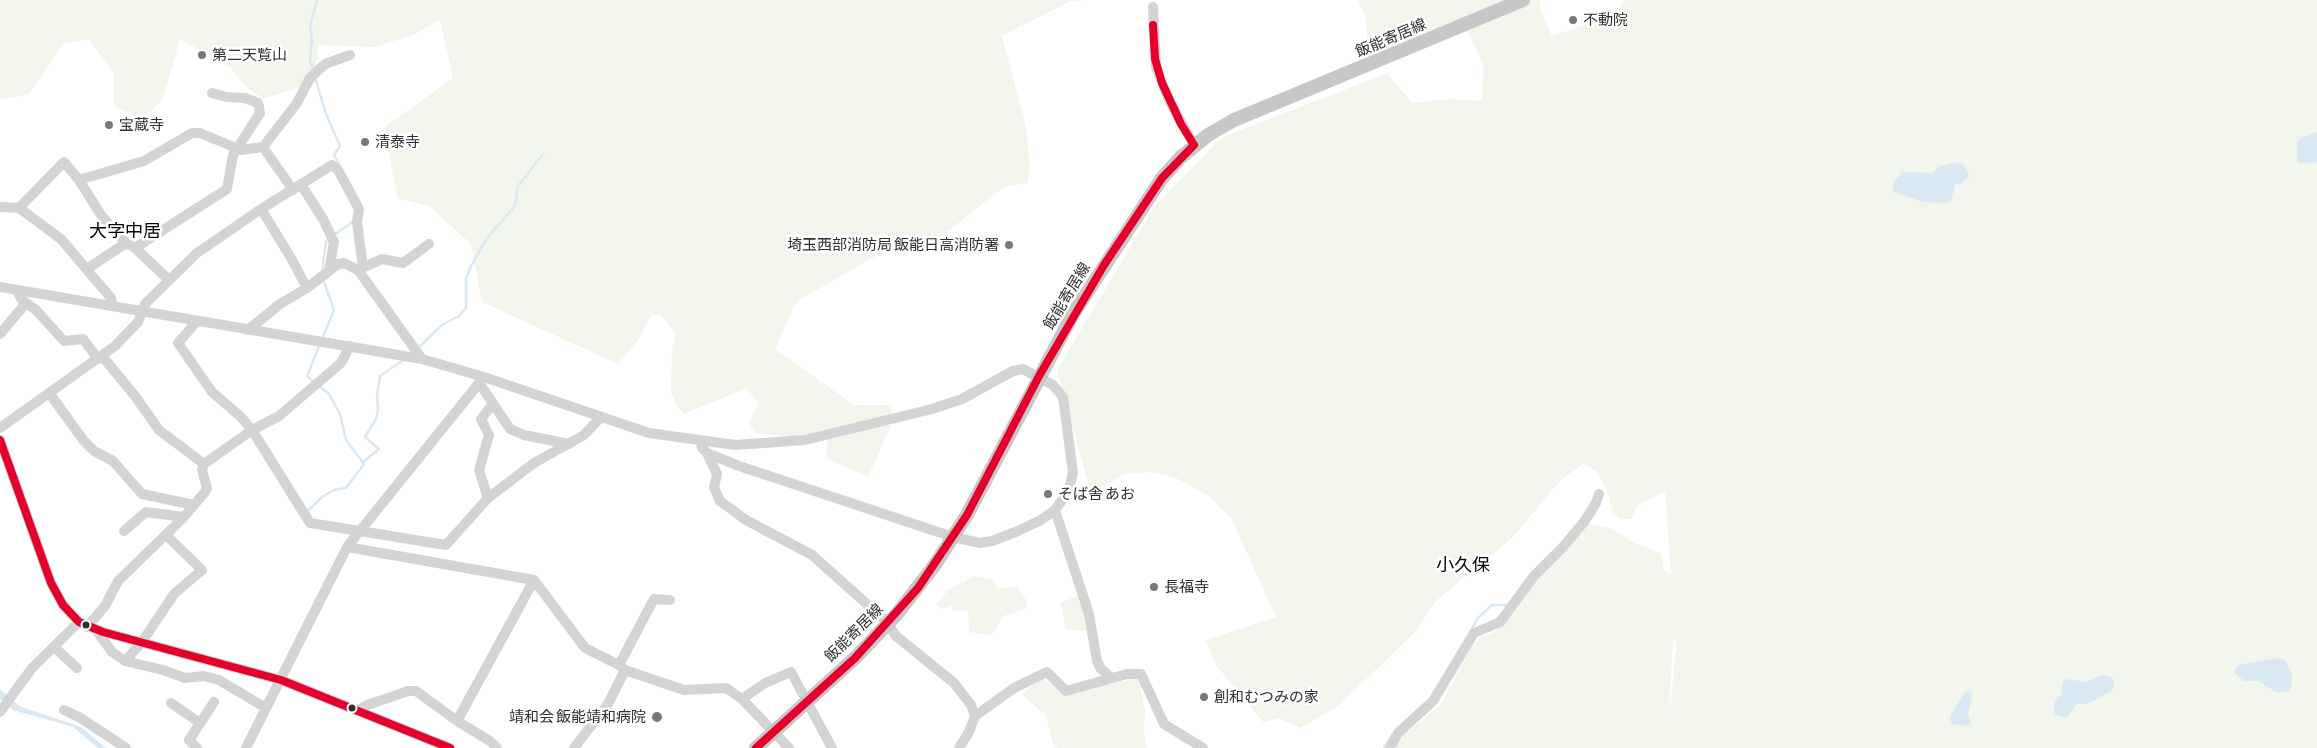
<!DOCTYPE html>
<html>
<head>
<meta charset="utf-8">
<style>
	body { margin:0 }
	canvas { display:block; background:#fff }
</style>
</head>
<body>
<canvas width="2317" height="748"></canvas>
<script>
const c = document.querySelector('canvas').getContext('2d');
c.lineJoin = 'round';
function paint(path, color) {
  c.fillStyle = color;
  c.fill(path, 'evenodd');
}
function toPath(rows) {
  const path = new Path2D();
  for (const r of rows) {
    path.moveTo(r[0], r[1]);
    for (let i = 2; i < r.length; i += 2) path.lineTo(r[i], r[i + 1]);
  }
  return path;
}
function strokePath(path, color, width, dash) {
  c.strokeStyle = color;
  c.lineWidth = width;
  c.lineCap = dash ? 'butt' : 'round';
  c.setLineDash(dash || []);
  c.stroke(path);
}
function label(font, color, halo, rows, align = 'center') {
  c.font = font + ' "Asap Condensed","Noto Sans JP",sans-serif';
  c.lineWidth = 5;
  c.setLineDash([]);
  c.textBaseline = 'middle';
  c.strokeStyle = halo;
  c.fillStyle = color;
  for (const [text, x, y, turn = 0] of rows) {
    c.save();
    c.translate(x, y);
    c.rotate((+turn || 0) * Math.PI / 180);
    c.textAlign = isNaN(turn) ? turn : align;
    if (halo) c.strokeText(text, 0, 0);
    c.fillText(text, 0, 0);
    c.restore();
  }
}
const green = toPath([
	[0,0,1090,0,1071,1,1002,36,1026,127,1030,166,1028,183,1004,187,924,250,888,249,803,298,794,306,775,349,854,405,891,405,892,423,868,477,826,458,827,441,756,433,749,423,759,403,746,388,684,414,677,407,671,392,672,349,676,334,661,315,651,315,639,339,618,364,482,302,471,244,429,206,397,198,385,127,453,78,440,20,413,35,375,47,319,45,313,83,263,99,244,85,231,68,180,39,163,98,144,120,114,106,114,73,89,39,63,44,29,94,0,100],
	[1358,0,1539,0,1541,11,1552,36,1614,15,1625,0,2317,0,2317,748,1394,748,1400,738,1441,704,1469,651,1480,637,1492,633,1506,622,1579,522,1610,528,1636,544,1661,553,1664,571,1671,574,1665,491,1637,506,1632,519,1620,519,1612,511,1609,496,1598,473,1584,463,1560,481,1512,538,1438,599,1413,634,1338,706,1300,728,1279,718,1263,722,1216,665,1206,640,1276,617,1231,518,1209,496,1174,477,1150,472,1123,474,1092,497,1057,370,1155,206,1221,138,1387,73,1412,103,1450,99,1482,101,1483,64,1461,18,1368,55,1366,18],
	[1675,635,1676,648,1669,719,1672,654],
	[973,576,993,580,998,588,1017,587,1027,601,1026,609,1003,616,994,633,986,635,969,632,968,611,953,610,953,605,942,609,936,605,948,590],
	[1079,595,1089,627,1086,631,1066,629,1061,603],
	[1043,678,1061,693,1139,678,1145,710,1144,729,1146,746,1148,748,1058,748,1053,744,1046,716,1022,694]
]);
const water = toPath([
	[2317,132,2317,162,2301,164,2297,161,2297,143,2301,138],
	[1958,162,1964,165,1969,176,1962,183,1955,185,1952,198,1947,203,1924,202,1893,192,1893,182,1903,172,1933,173,1940,166],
	[2278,658,2285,660,2292,674,2291,688,2288,692,2276,692,2258,681,2244,681,2234,672,2239,665],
	[2101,675,2111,677,2113,680,2114,687,2110,692,2087,704,2077,704,2067,718,2058,716,2054,713,2055,701,2062,694,2062,683,2067,679,2086,682],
	[0,689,19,706,81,727,106,748,98,748,73,727,13,710,0,699],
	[1965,692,1971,692,1972,697,1968,713,1971,724,1963,726,1952,724,1950,718,1952,713]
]);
const stream = toPath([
	[314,71,310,60,312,38,310,26,317,0],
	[315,77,326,114,340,146,334,155,340,166],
	[334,235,354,221],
	[322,273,326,241,330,239],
	[322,339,334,310,323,279],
	[417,349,442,325,459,316,466,308,466,279,471,266,487,238,515,206,518,186,543,154],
	[314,382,307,376,320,344],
	[363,462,379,449,365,437,376,419,378,409,377,396,380,376,405,359],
	[309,510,322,497,334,490,346,488,364,464,346,440,340,414,329,394,318,385],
	[1470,632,1478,618,1492,605,1508,605],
	[1384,748,1392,735]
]);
const minor = toPath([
	[1153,7,1156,67,1169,100,1194,145],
	[79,180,144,161,192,133,200,133,241,150,263,147],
	[302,186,323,219,334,242,329,271],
	[293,190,263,147,297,103,310,78,325,64,350,55],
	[0,207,19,208,64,162,79,180,101,215,126,243,135,248,168,279],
	[19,208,61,239,111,298,112,306],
	[261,209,291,258,307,288],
	[135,248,227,189,233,155,260,113,259,107,258,103,245,98,226,97,212,93],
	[87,269,126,243],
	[358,270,422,359],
	[0,287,422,359,484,377,649,433,735,445,805,440,932,409,962,399,1013,371,1023,369,1053,385,1063,397,1073,473,1068,492,1055,510,1041,520,1018,531,992,541,980,543,953,537,739,466,707,453,702,448,701,442],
	[17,290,21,299,36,310,64,341,83,339,98,359],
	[197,321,178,343,212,392,241,417,252,430,310,523,446,545,488,498,534,463,584,435,600,418],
	[248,330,280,304,307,288,338,264,344,263,358,270,382,259,403,263,429,244],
	[0,334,26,303],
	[102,356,135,396,159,430,204,464],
	[480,384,510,429,524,435,569,444],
	[50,394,84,441,94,451,113,461,142,494,194,505],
	[0,428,115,346,138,322,145,304,197,253,261,209,332,165,338,170,359,209,357,222,363,268],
	[0,440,51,583,63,605,79,622,103,632,281,680,450,748],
	[707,453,717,474,714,487,720,501,746,520,812,555,887,622,896,636,954,683,971,705,975,716,969,732,959,748],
	[488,498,479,470,489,435,481,419,492,405],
	[1055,510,1089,614,1097,661,1101,669,1112,678],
	[124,531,146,512,184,517],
	[347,547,534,580,585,648,619,665,625,670,684,690,726,688,742,699,789,748],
	[87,627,105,606,118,581,183,518,205,492,207,488,202,470,204,464,252,430,279,416,341,363,350,346],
	[96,630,112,652,125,661,163,670,185,678,204,676,219,680,266,708],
	[54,647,77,668],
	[125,661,142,642,174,594,202,570,166,535],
	[619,665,654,599,670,600],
	[742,699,765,683,791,672,832,748],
	[171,703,200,723],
	[64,710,79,717,126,748],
	[358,710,365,706,408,691,416,691,457,721,490,741,497,748],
	[0,712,32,668,79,622],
	[975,716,1014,688,1047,672,1066,691,1127,674,1141,674,1164,724,1203,748],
	[457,721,534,580],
	[197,748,189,740,214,702],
	[246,748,347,547,484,377],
	[574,748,608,704,625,670],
	[1390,748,1398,733,1433,701,1474,633,1500,622,1534,576,1562,548,1584,522,1596,503,1599,494]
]);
const major = toPath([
	[934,566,967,515,1073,314,1162,178,1181,157,1208,135,1234,120,1523,0]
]);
const majorBridge = toPath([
	[756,748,855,658,896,615,934,566]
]);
const bus1 = toPath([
	[1153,25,1155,59,1162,83,1181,124,1194,145],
	[0,440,51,583,63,605,79,622,103,632,281,680,450,748],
	[756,748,855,658,918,588,967,515,1039,376,1104,265,1162,178,1194,145]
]);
const markers = [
	[1573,20,5,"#787878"],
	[202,55,5,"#787878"],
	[109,125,5,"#787878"],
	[365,142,5,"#787878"],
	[1009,245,5,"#787878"],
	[1048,494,5,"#787878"],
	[1154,587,5,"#787878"],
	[86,625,4.5,"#2f2f2f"],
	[1204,697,5,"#787878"],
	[352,708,4.5,"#2f2f2f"],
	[657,717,6,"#787878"]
];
const poiNames = [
	["不動院",1583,20],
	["第二天覧山",212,55],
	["宝蔵寺",119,125],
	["清泰寺",375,142],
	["埼玉西部消防局 飯能日高消防署",999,245,"right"],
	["そば舎 あお",1058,494],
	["長福寺",1164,587],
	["創和むつみの家",1214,697],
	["靖和会 飯能靖和病院",646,717,"right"]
];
const streetNames = [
	["飯能寄居線",1391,38,-23],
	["飯能寄居線",1067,296,-59],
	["飯能寄居線",854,633,-45]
];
const quarterNames = [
	["大字中居",125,231],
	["小久保",1463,565]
];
paint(green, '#f1f5ec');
paint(water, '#d9e8f2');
strokePath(stream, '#d9e8f2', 2.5);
strokePath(minor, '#d4d4d4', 10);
strokePath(major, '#c7c7c7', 14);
strokePath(majorBridge, '#c7c7c7', 14);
strokePath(bus1, '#e4002b', 8);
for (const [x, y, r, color] of markers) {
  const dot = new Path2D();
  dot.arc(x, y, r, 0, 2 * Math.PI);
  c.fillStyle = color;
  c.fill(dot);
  strokePath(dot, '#fff', 2);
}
label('15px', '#2f2f2f', '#fff', poiNames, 'left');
label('15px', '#2f2f2f', '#fff', streetNames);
label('18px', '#000', '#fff', quarterNames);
</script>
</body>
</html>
